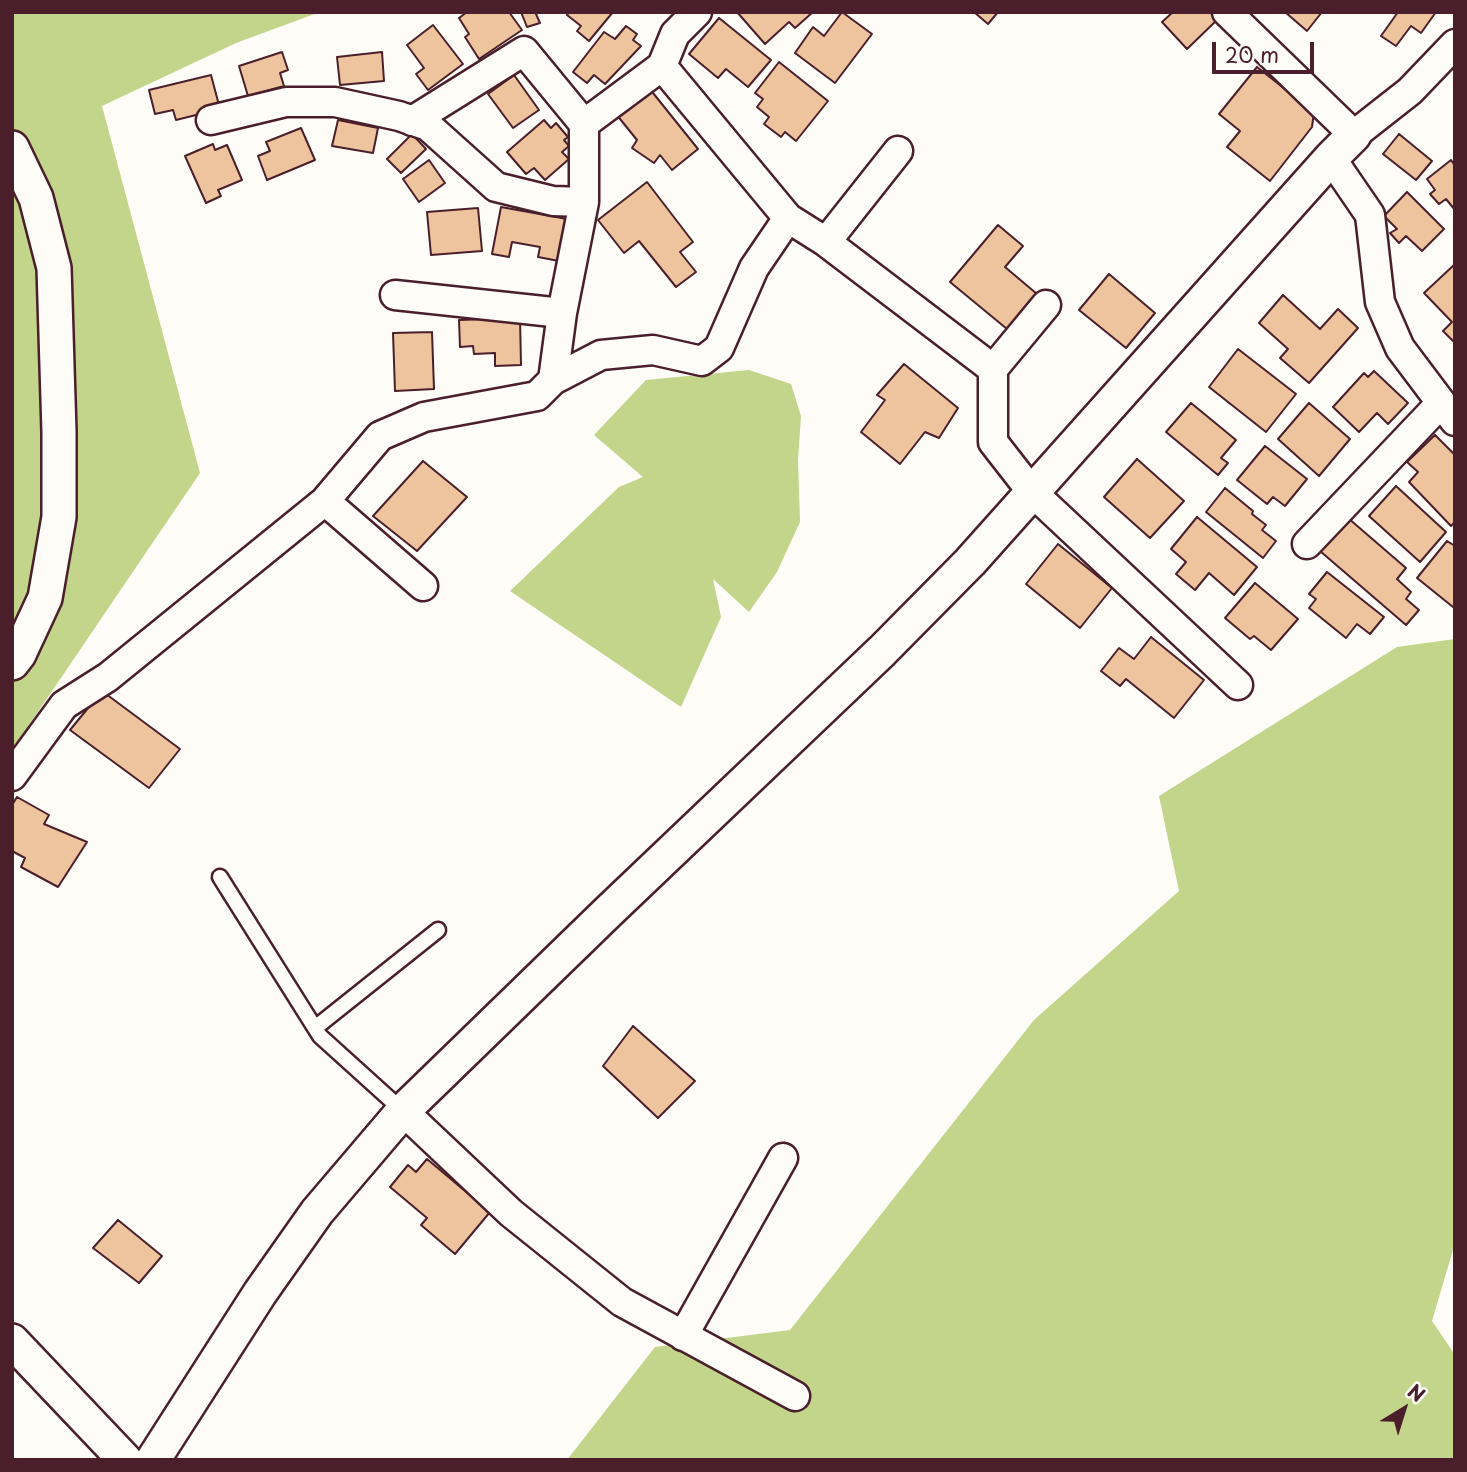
<!DOCTYPE html>
<html>
<head>
<meta charset="utf-8">
<style>
	body { margin:0 }
	#map { position:relative; width:1467px; height:1472px; overflow:hidden; background:#fdfcf7; font-family:"Playpen Sans",sans-serif }
	canvas { display:block }
	.frame { position:absolute; inset:0; border:14px solid #4a1f2b; pointer-events:none }
	.north { position:absolute; left:1369px; top:1374px; width:70px; height:70px; -webkit-text-stroke:5px #fdfcf7; paint-order:stroke; rotate:38deg; font-size:19px; font-weight:700; line-height:28px; text-align:center; color:#4a1f2b }
	.north::after { content:''; display:block; margin:auto; width:24px; height:32px; background:#4a1f2b; clip-path:polygon(50% 0,100% 100%,50% 72%,0 100%) }
	.scale { position:absolute; left:1212px; top:42px; width:102px; height:32px; box-sizing:border-box; border:4px solid #4a1f2b; border-top:0; padding-left:9px; font-size:21px; line-height:24px; white-space:nowrap; color:#4a1f2b; -webkit-text-stroke:5px #fdfcf7; paint-order:stroke }
</style>
</head>
<body>
<div id="map">
<canvas width="1467" height="1472"></canvas>
<div class="frame"></div>
<div class="north">N</div>
<div class="scale">20 m</div>
</div>
<script>
const c = document.querySelector('canvas').getContext('2d');
c.lineJoin = 'round';
function paint(path, color) {
  c.fillStyle = color;
  c.fill(path, 'evenodd');
}
function toPath(rows) {
  const path = new Path2D();
  for (const r of rows) {
    path.moveTo(r[0], r[1]);
    for (let i = 2; i < r.length; i += 2) path.lineTo(r[i], r[i + 1]);
  }
  return path;
}
function strokePath(path, color, width, dash) {
  c.strokeStyle = color;
  c.lineWidth = width;
  c.lineCap = dash ? 'butt' : 'round';
  c.setLineDash(dash || []);
  c.stroke(path);
}
const green = toPath([
	[12,12,320,12,236,43,102,106,200,473,12,750],
	[749,370,791,384,801,416,798,460,800,522,777,572,749,612,713,579,721,617,681,707,510,591,619,487,643,477,594,435,646,380],
	[1455,639,1455,1243,1432,1321,1455,1355,1455,1460,567,1460,655,1347,790,1330,1034,1020,1179,891,1159,796,1397,647]
]);
const building = toPath([
	[467,12,509,12,522,30,479,59,465,37,469,34,459,18,467,12],
	[521,12,541,12,536,14,540,23,527,27,521,12],
	[569,12,613,12,589,41,577,31,581,26,567,15,569,12],
	[737,12,813,12,795,28,789,22,765,44,737,12],
	[842,12,872,34,835,83,795,53,813,27,824,36,842,12],
	[974,12,998,12,988,24,974,12],
	[1173,12,1212,12,1218,19,1187,49,1162,22,1173,12],
	[1285,12,1322,12,1307,31,1285,12],
	[1398,12,1436,12,1421,33,1411,26,1396,46,1381,36,1398,12],
	[719,18,771,60,748,87,726,69,718,78,689,54,719,18],
	[433,25,463,64,428,90,416,74,424,68,407,45,433,25],
	[626,26,637,34,633,40,641,46,605,84,594,75,587,83,573,72,604,32,615,39,626,26],
	[282,52,288,70,280,73,284,86,248,96,239,66,282,52],
	[382,52,384,81,340,85,337,57,382,52],
	[779,62,828,101,796,141,785,132,781,137,764,124,769,117,757,107,763,99,755,93,779,62],
	[1257,67,1314,112,1312,127,1270,181,1227,147,1240,131,1219,114,1257,67],
	[211,75,220,109,176,120,173,110,155,114,149,90,211,75],
	[514,75,539,110,513,128,488,94,514,75],
	[649,88,698,149,672,170,660,155,654,163,632,148,637,140,616,114,649,88],
	[338,120,378,128,373,153,332,146,338,120],
	[544,120,551,128,556,123,568,137,564,140,569,146,562,152,569,159,545,180,534,168,526,174,507,152,544,120],
	[301,128,315,160,267,180,258,156,270,151,266,142,301,128],
	[412,134,426,149,401,173,387,159,412,134],
	[1399,134,1432,161,1416,180,1383,154,1399,134],
	[213,144,215,150,227,145,242,180,218,190,221,196,206,203,185,156,213,144],
	[429,160,445,183,419,202,403,179,429,160],
	[1451,160,1455,166,1455,210,1446,199,1439,204,1430,194,1435,190,1427,179,1451,160],
	[647,182,693,242,680,252,696,272,676,287,639,241,624,253,598,220,647,182],
	[1407,192,1444,229,1422,251,1406,236,1399,243,1390,233,1397,229,1384,216,1407,192],
	[501,207,567,219,559,261,538,257,540,247,512,242,509,257,492,254,501,207],
	[478,208,482,251,431,255,427,212,478,208],
	[998,225,1023,246,1005,267,1037,294,1007,329,950,282,998,225],
	[1455,264,1455,339,1453,341,1443,331,1452,322,1424,293,1455,264],
	[1109,274,1155,313,1126,348,1079,310,1109,274],
	[1283,295,1320,329,1338,309,1358,328,1309,383,1280,358,1288,349,1259,323,1283,295],
	[520,318,521,365,495,366,495,353,474,354,473,346,460,347,459,320,520,318],
	[432,332,434,389,395,391,393,333,432,332],
	[1238,349,1296,394,1266,432,1209,387,1238,349],
	[904,364,958,408,939,438,925,432,900,464,861,432,885,400,877,395,904,364],
	[1374,371,1408,403,1388,424,1377,413,1359,432,1333,407,1364,373,1368,377,1374,371],
	[1191,403,1236,440,1221,458,1228,463,1218,475,1166,432,1191,403],
	[1309,403,1350,439,1319,476,1278,439,1309,403],
	[1435,435,1455,455,1455,522,1451,526,1409,482,1418,472,1407,462,1435,435],
	[1265,446,1307,479,1285,506,1273,497,1267,504,1237,480,1265,446],
	[1137,459,1184,501,1150,538,1104,497,1137,459],
	[423,461,467,497,417,551,373,516,423,461],
	[1396,486,1446,532,1420,562,1369,516,1396,486],
	[1225,488,1253,511,1252,514,1266,525,1262,530,1276,541,1263,558,1206,512,1225,488],
	[1197,517,1257,567,1234,595,1209,573,1195,590,1176,574,1186,562,1171,549,1197,517],
	[1348,518,1406,568,1397,579,1411,592,1406,599,1419,610,1406,625,1320,551,1348,518],
	[1447,541,1455,546,1455,605,1453,607,1417,578,1447,541],
	[1058,544,1112,588,1080,628,1026,584,1058,544],
	[1327,572,1384,617,1370,634,1357,624,1346,638,1309,608,1316,599,1309,594,1327,572],
	[1255,583,1298,619,1271,650,1254,636,1250,639,1225,618,1255,583],
	[1151,637,1204,680,1174,718,1126,679,1120,686,1101,671,1119,648,1134,659,1151,637],
	[102,691,180,749,149,788,70,730,102,691],
	[17,797,49,815,44,824,87,842,58,887,21,867,25,858,12,851,12,805,17,797],
	[633,1026,695,1081,658,1118,603,1066,633,1026],
	[427,1159,490,1212,455,1254,421,1225,427,1218,390,1187,408,1165,416,1172,427,1159],
	[118,1220,162,1256,139,1283,93,1248,118,1220]
]);
const service = toPath([
	[220,877,320,1036,403,1111],
	[315,1028,438,930]
]);
const minor = toPath([
	[697,12,675,34,662,66,788,218,826,242,993,369,993,442,1032,492,1238,685],
	[1227,12,1354,135,1410,91,1455,44],
	[211,120,286,102,335,102,399,116,428,126,496,187,553,201,584,202],
	[412,121,524,51,584,124],
	[1331,158,1370,215,1380,302,1400,348,1455,421],
	[826,242,898,151],
	[395,295,562,313],
	[993,369,1046,305],
	[553,380,601,355,653,350,702,361,719,348,754,268,788,218],
	[325,501,423,586],
	[1307,544,1441,403],
	[12,776,64,705,108,677,325,501,380,436,424,417,537,396,553,380,562,313,584,202,584,124,662,66],
	[403,1111,511,1213,622,1302,795,1396],
	[683,1336,783,1158]
]);
const tertiary = toPath([
	[12,148,36,198,54,268,59,432,59,517,45,598,19,654,12,663],
	[12,1341,125,1460],
	[153,1460,260,1293,317,1212,403,1111,608,912,882,651,970,562,1331,158,1354,135]
]);
paint(green, '#c2d58a');
paint(building, '#edc49d');
strokePath(building, '#4a1f2b', 2);
strokePath(service, '#4a1f2b', 19);
strokePath(minor, '#4a1f2b', 33);
strokePath(tertiary, '#4a1f2b', 38);
strokePath(service, '#fdfcf7', 14);
strokePath(minor, '#fdfcf7', 28);
strokePath(tertiary, '#fdfcf7', 33);
</script>
</body>
</html>
